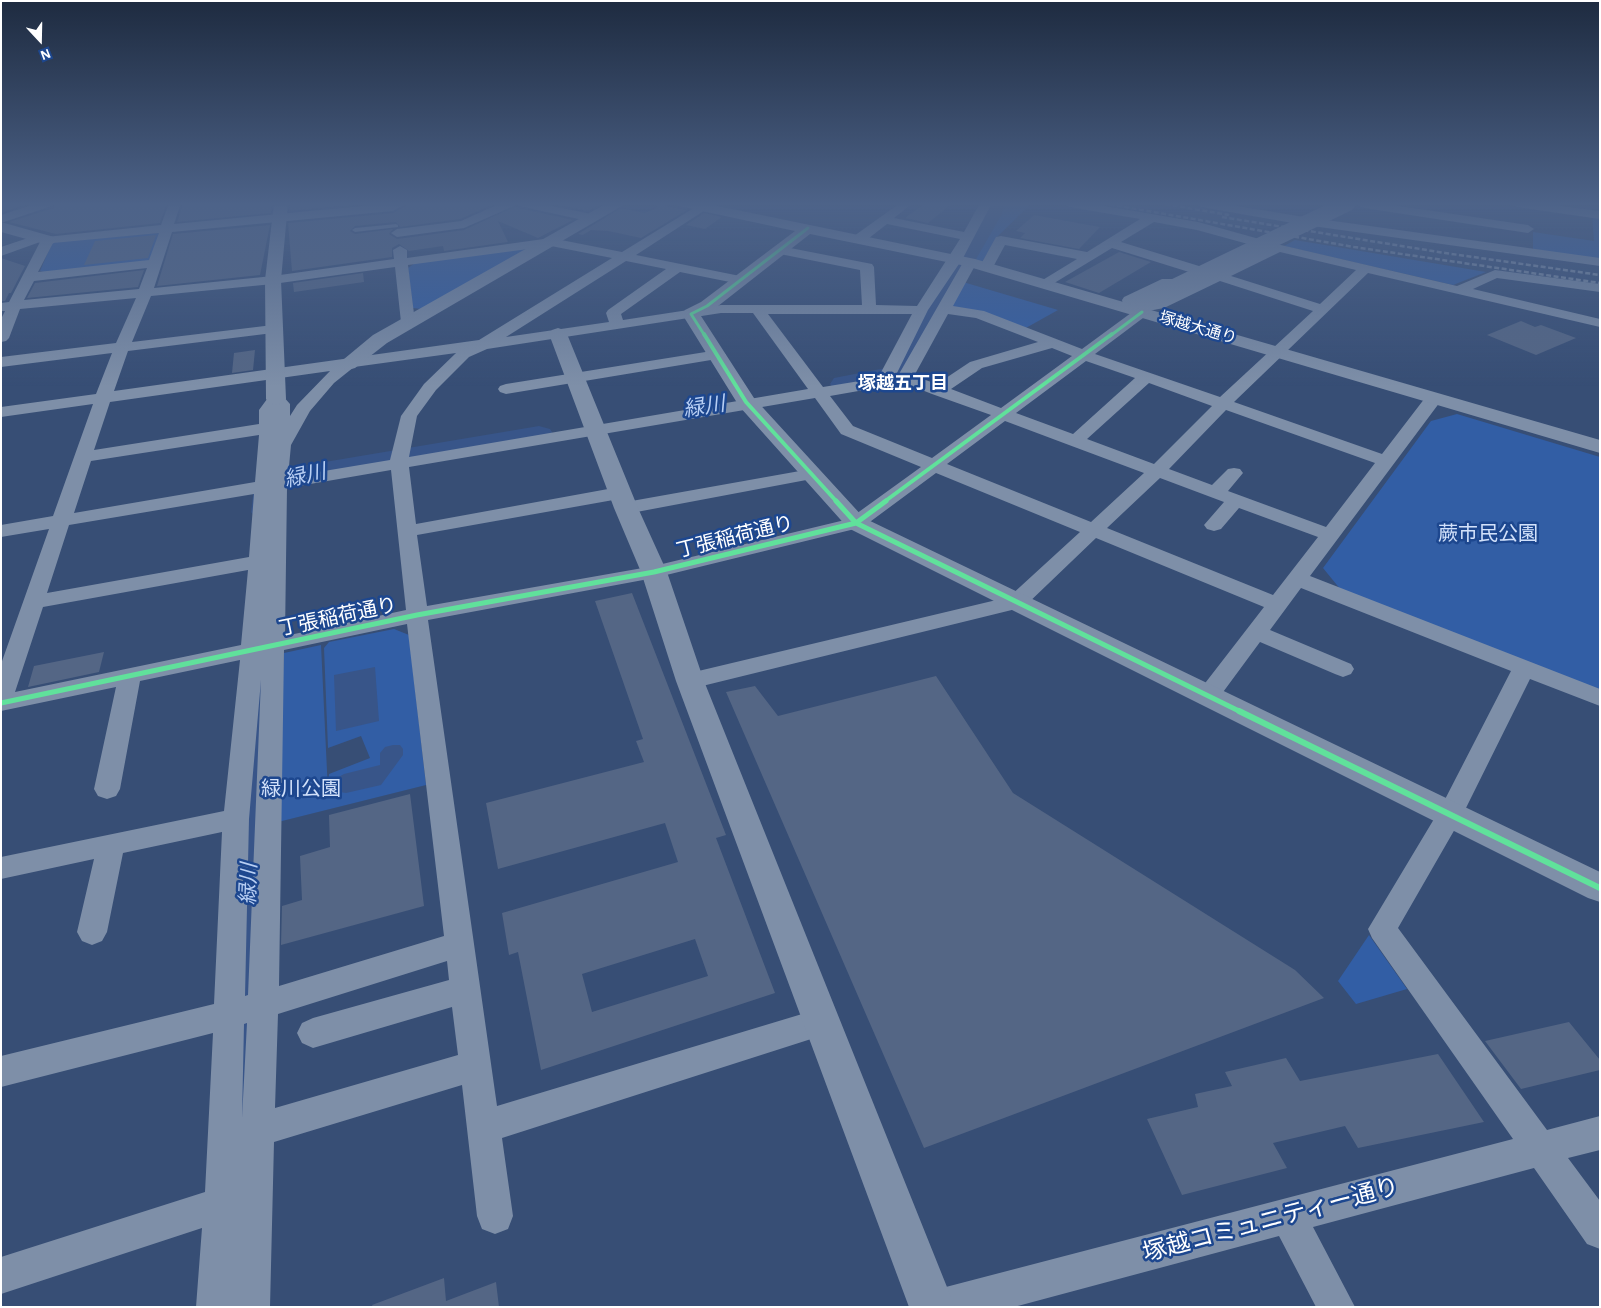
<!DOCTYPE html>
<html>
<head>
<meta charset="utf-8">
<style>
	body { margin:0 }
	#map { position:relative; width:1601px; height:1308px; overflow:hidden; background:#374e75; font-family:"Alegreya Sans",sans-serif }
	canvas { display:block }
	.frame { position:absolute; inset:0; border:2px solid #fff; pointer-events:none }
	.north { position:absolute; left:15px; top:15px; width:50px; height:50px; -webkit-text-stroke:4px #1d478f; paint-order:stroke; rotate:159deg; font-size:14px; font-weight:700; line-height:20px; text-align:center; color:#fff }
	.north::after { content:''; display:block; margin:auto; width:18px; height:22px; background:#fff; clip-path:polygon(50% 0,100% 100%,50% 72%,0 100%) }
</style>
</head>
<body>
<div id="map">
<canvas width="1601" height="1308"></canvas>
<div class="frame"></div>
<div class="north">N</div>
</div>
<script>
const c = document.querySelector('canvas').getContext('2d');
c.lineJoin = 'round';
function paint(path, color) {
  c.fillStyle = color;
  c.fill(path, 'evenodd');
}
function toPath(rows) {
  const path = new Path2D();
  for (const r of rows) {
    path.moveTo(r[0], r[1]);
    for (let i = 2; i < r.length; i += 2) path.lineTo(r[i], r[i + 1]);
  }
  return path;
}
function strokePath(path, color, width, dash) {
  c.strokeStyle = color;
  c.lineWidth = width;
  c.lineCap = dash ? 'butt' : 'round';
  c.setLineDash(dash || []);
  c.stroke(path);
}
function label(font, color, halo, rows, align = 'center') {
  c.font = font + ' "Alegreya Sans","Noto Sans JP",sans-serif';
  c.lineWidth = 5;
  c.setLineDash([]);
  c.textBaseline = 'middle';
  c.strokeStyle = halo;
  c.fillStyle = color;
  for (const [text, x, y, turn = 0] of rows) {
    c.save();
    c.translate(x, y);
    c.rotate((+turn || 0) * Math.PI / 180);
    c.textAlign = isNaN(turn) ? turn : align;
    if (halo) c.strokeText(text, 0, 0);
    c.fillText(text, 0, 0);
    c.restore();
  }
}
const green = toPath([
	[994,203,1032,203,997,237,982,262,964,257,991,214],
	[1592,215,1600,216,1600,261,1533,252,1533,232,1594,241],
	[160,233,151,259,143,263,47,273,40,271,52,243,60,241],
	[1295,240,1486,272,1453,285,1284,246],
	[520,248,526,252,422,309,413,308,408,268,415,263],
	[963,282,1058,310,1024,329,949,309],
	[1457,414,1600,457,1600,691,1341,590,1323,568,1431,421],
	[394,629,409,635,426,785,274,823,284,653,321,645,328,792,329,774,370,758,361,736,328,748,324,648,329,642],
	[1369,935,1407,989,1356,1004,1338,981]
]);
const water = toPath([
	[375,667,379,721,336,731,334,675],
	[393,745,400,745,403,749,403,755,381,785,346,793,340,792,336,783,337,778,344,774,380,765,380,753,385,747]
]);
const river = toPath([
	[984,203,1004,203,1002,214,906,381,844,392,834,390,830,384,834,378,886,368,980,214,984,203],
	[539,426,550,429,554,435,550,441,297,485,286,489,285,512,280,519,268,522,256,519,251,512,254,488,265,474,295,467,539,426],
	[258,680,272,684,278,694,270,1122,261,1142,241,1151,221,1142,212,1122,238,694,244,684,258,680]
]);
const building = toPath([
	[1,203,32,203,1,213],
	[56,203,167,203,160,223,56,234,9,222,53,208],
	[183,203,272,203,271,213,177,222],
	[290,203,376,203,289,211],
	[410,203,497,203,460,219,400,227,396,222,355,226,350,231,355,234,393,229,389,234,397,239,464,230,516,206,519,208,573,220,538,238,498,221,508,242,444,251,443,246,409,251,399,244,392,248,392,257,292,271,288,223,393,213],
	[546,203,590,203,600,205,588,211],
	[925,203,953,203,928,223,905,218],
	[657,204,687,210,641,238,608,231,591,230,583,235,578,234,621,208,645,213,656,208],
	[704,213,722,217,705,229,686,225],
	[1034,215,1100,227,1079,249,1020,238,1025,233,1016,231],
	[270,225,260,275,157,286,173,234],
	[156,235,148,258,84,265,95,241],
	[1119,252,1151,262,1099,293,1065,282],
	[1,258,25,266,11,293,9,293,5,301,1,301],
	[144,270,138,287,27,298,35,283],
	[363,273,364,282,294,292,293,283],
	[1521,321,1535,327,1541,325,1576,338,1536,355,1487,335],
	[255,350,253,370,232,373,234,353],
	[632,593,726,835,716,838,775,993,541,1070,518,952,509,955,502,913,678,862,665,823,498,869,486,803,644,762,636,741,643,739,595,601],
	[695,939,708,976,592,1012,582,974],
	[104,652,99,672,28,687,34,666],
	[936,676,1013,793,1295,970,1324,998,924,1148,726,692,755,686,778,716],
	[410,794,424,906,281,945,282,906,302,900,300,856,330,847,329,815],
	[1569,1022,1600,1060,1600,1070,1521,1089,1485,1041],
	[1438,1054,1484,1122,1358,1148,1345,1126,1273,1143,1287,1168,1182,1195,1147,1119,1198,1107,1195,1094,1232,1086,1225,1072,1286,1058,1300,1081],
	[444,1278,446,1301,496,1282,499,1307,373,1307,372,1305]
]);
const service = toPath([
	[396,224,398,225,398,227,355,232,352,230,355,228,396,224]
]);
const minor = toPath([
	[37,203,54,203,52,206,1,223,1,215,37,203],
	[169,203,181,203,174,224,393,203,408,203,393,211,172,232,154,288,273,276,394,259,393,250,400,246,407,250,407,258,551,238,622,252,702,203,716,203,636,255,745,277,747,280,745,283,740,284,680,272,621,314,623,320,721,305,862,305,860,270,775,253,773,250,780,246,872,264,874,267,876,305,917,306,960,239,887,224,864,242,854,242,853,239,854,236,900,203,913,203,894,218,964,232,980,203,992,203,963,258,928,310,896,375,899,374,965,259,975,259,977,262,953,306,984,311,1082,349,1131,313,1126,312,1124,309,1122,300,1124,297,1162,279,1172,279,1174,282,1172,285,1137,302,1137,304,1156,301,1266,249,1197,230,1154,222,1121,242,1199,266,1201,269,1199,272,1189,272,1112,248,1046,288,1041,287,1039,284,1041,281,1077,259,1005,245,992,269,982,269,980,266,996,237,1001,236,1087,252,1140,219,1069,207,1063,203,1088,203,1198,222,1281,245,1457,286,1495,270,1600,284,1600,292,1497,278,1473,289,1600,319,1600,327,1368,273,1234,402,1382,454,1428,394,1440,394,1442,398,1440,402,1310,576,1600,689,1600,706,1530,679,1459,822,1398,928,1547,1130,1600,1116,1600,1150,1568,1158,1600,1201,1600,1249,1587,1244,1534,1168,1313,1227,1355,1307,1316,1307,1279,1236,1014,1307,923,1307,929,1294,942,1288,1513,1139,1372,938,1368,929,1440,809,1511,671,1301,588,1270,630,1351,664,1354,669,1351,674,1343,677,1335,674,1260,642,1215,703,1207,705,1199,703,1195,697,1199,691,1264,607,1096,538,1024,607,690,689,682,687,678,681,682,675,690,673,1009,597,1080,532,936,473,863,527,654,578,428,620,497,1106,822,1008,833,1012,838,1022,833,1032,502,1138,513,1216,508,1229,495,1234,482,1229,477,1216,462,1085,274,1142,270,1307,196,1307,202,1228,1,1294,1,1257,205,1192,213,1033,1,1087,1,1056,214,1004,222,832,123,853,107,932,102,941,92,945,82,941,77,932,94,859,1,879,1,857,224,811,240,660,140,681,120,789,116,796,107,799,98,796,94,789,116,687,1,711,1,664,49,529,1,537,1,525,53,516,93,404,1,417,1,407,96,394,112,353,1,367,1,357,116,343,136,298,20,309,9,338,6,341,1,342,1,319,5,311,1,311,1,303,9,302,40,242,1,256,1,247,40,234,46,237,161,225,169,203],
	[159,233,149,260,38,272,53,243,159,233],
	[551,246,612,258,479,340,114,391,128,351,273,333,278,332,280,329,278,326,273,325,132,342,151,296,273,284,395,267,401,322,403,325,408,326,413,325,415,322,408,265,551,246],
	[1280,252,1356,270,1320,304,1231,276,1280,252],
	[626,261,666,269,608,310,606,313,609,322,506,337,626,261],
	[147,268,139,289,24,300,34,281,147,268],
	[1220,281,1313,311,1220,397,1095,354,1147,315,1148,311,1164,308,1220,281],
	[721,313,753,313,808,389,409,457,417,416,436,390,469,357,487,349,721,313],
	[768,314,912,314,878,378,823,387,768,314],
	[948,314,976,318,1038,342,970,362,937,384,914,376,948,314],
	[1052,348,1072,356,1001,408,951,389,982,368,1052,348],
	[456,353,424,384,401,416,390,460,288,477,291,445,310,411,334,383,354,367,456,353],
	[1086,361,1135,378,1073,434,1016,413,1086,361],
	[330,371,297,405,290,416,290,404,282,395,276,394,270,395,259,410,259,424,94,450,110,402,330,371],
	[904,383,932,394,991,415,932,458,853,426,830,396,904,383],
	[1149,383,1212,406,1154,464,1087,439,1149,383],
	[815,398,841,434,921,467,849,519,654,566,427,606,417,535,619,499,626,497,628,493,626,489,619,487,416,524,409,467,815,398],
	[1226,410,1375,463,1326,527,1228,491,1243,473,1240,469,1234,468,1228,469,1212,485,1169,469,1226,410],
	[1005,421,1069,445,1144,473,1091,522,947,464,1005,421],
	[259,435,255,482,74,513,91,461,259,435],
	[391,470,406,610,285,636,287,488,391,470],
	[1160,478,1224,502,1204,525,1207,529,1214,531,1221,529,1239,508,1318,537,1273,595,1107,528,1160,478],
	[254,494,249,557,47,593,69,525,254,494],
	[248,570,241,645,15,692,43,607,248,570],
	[407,624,444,936,279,986,284,650,407,624],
	[261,680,248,995,245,996,249,819,261,680],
	[447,961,449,980,313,1018,302,1023,297,1033,302,1043,313,1048,452,1007,458,1055,275,1108,278,1014,447,961],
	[247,1023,242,1118,244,1024,247,1023],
	[501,203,516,203,514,206,464,228,397,237,391,233,397,229,461,221,501,203],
	[517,203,538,203,596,215,598,218,592,222,519,206,517,203],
	[1195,203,1220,203,1298,216,1600,258,1600,266,1298,224,1201,207,1195,203],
	[1359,203,1379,203,1528,225,1534,229,1528,233,1364,208,1360,207,1359,203],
	[1510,203,1539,203,1600,211,1600,219,1516,207,1510,203],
	[718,350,723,352,726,355,723,358,506,394,500,392,498,389,500,386,506,384,718,350],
	[811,469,817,470,820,474,817,478,626,514,619,512,616,508,619,504,626,502,811,469]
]);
const tertiary = toPath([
	[274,203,288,203,281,280,286,399,283,403,276,405,269,403,266,399,265,280,274,203],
	[607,203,624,203,622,206,387,343,355,368,348,370,341,368,338,364,373,335,607,203],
	[676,203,703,203,975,259,1600,440,1600,453,966,266,810,234,713,310,701,316,754,398,864,518,1600,872,1600,902,1588,898,848,528,739,406,682,314,685,310,701,302,795,231,683,207,678,206,676,203],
	[1,222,54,237,56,240,54,243,48,245,1,232,1,222],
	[558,328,564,330,567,334,638,508,667,572,704,681,955,1307,909,1307,676,681,641,572,614,508,549,334,552,330,558,328]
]);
const rail = toPath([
	[1102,203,1354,247,1600,283],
	[1158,203,1229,215],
	[1222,217,1445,253,1600,275]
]);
const tertiaryBridge = toPath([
	[1143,302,1348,203]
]);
const cyclewayFar3 = toPath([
	[705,336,691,314,707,306,808,228],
	[1110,336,1142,312]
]);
const cyclewayFar2 = toPath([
	[704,334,746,402,837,502],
	[884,502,1112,334]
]);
const cyclewayFar1 = toPath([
	[836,501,856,523,1241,712],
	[1,703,417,615,654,572,856,523,886,501]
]);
const cycleway = toPath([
	[1239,711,1600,888]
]);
const farStreetnames = [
	["塚越大通り",1198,328,16]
];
const farNeighbourhoodnames = [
	["塚越五丁目",903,384]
];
const parkNames = [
	["蕨市民公園",1488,534],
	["緑川公園",301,789]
];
const streetNames = [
	["丁張稲荷通り",735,537,-14],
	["丁張稲荷通り",338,617,-12]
];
const waterNames = [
	["緑川",704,407,-9],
	["緑川",305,476,-13],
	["緑川",249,884,-88]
];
const nearStreetnames = [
	["塚越コミュニティー通り",1271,1220,-15]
];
paint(green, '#325ea5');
paint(water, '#385589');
paint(river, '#385589');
paint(building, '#546685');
paint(service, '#7e8fa8');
paint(minor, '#7e8fa8');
paint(tertiary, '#7e8fa8');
strokePath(rail, '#7f8fa7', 2.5, [5, 2.5]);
strokePath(tertiaryBridge, '#7e8fa8', 16);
strokePath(cyclewayFar3, '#60e19b', 3);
strokePath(cyclewayFar2, '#60e19b', 4);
strokePath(cyclewayFar1, '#60e19b', 5);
strokePath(cycleway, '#60e19b', 6);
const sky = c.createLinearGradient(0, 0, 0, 386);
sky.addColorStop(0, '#1e2b40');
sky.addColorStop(0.53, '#4d6389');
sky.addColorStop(1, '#4d638900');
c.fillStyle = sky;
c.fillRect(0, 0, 1601, 386);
label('16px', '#fff', '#1d478f', farStreetnames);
label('bold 18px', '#fff', '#1d478f', farNeighbourhoodnames);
label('20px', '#d2e1fa', '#1d478f', parkNames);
label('20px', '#fff', '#1d478f', streetNames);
label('italic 21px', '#b8cff4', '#1d478f', waterNames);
label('24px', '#fff', '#1d478f', nearStreetnames);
</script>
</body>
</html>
